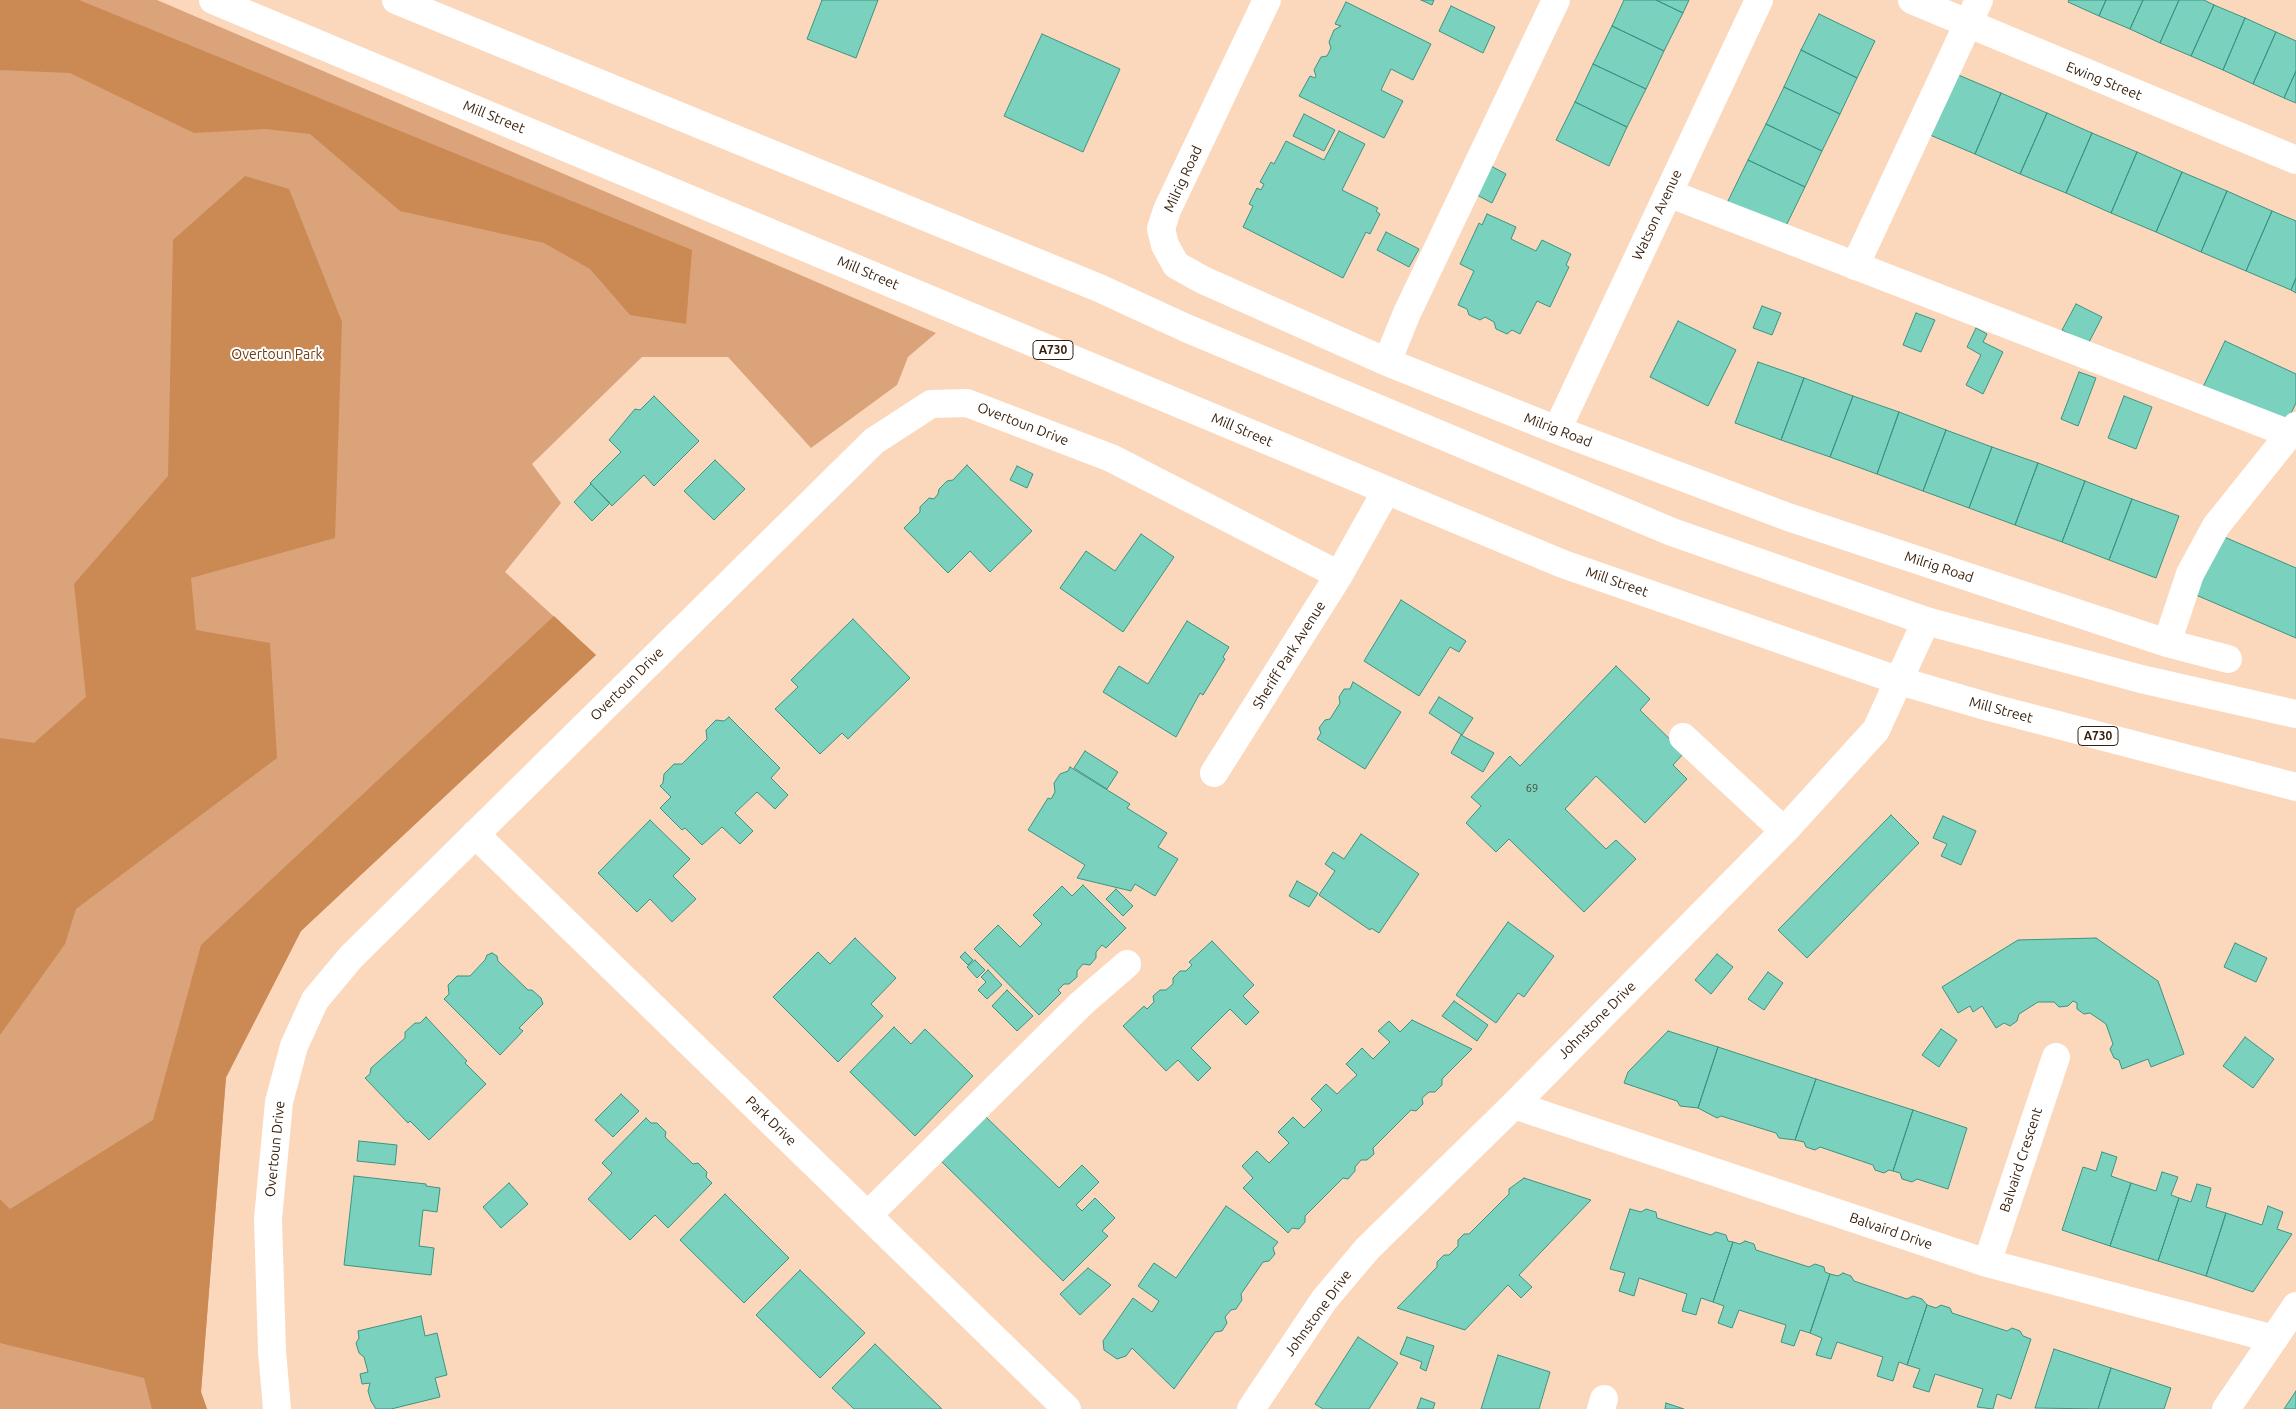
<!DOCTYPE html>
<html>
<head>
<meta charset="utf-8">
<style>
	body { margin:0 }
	canvas { display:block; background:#fbd7bc }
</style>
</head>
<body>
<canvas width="2296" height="1409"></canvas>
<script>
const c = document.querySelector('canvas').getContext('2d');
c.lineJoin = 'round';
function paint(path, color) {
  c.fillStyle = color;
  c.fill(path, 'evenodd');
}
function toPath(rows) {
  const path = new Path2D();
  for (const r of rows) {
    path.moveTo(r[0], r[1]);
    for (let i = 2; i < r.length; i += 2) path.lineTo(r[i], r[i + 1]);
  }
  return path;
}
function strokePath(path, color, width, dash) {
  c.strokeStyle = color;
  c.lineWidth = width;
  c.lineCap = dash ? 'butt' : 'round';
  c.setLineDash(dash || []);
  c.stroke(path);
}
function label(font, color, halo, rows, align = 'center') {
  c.font = font + ' Ubuntu,sans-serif';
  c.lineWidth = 4;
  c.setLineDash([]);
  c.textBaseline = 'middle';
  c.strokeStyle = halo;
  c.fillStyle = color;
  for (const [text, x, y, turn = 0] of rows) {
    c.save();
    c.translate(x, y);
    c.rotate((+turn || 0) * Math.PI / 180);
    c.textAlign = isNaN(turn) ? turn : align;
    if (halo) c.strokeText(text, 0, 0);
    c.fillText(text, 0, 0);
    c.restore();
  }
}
const green = toPath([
	[0,0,157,0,936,333,908,357,897,385,811,448,728,357,642,357,532,464,561,503,505,572,596,655,301,931,226,1078,201,1392,207,1409,0,1409]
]);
const forest = toPath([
	[0,0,79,0,692,250,686,324,630,315,590,269,544,243,400,211,310,134,265,129,194,133,70,73,0,70],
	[245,176,289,189,342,322,335,538,191,578,196,630,270,643,277,758,76,909,65,944,0,1035,0,738,34,743,86,697,74,584,168,476,173,240],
	[554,616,596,655,301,931,226,1077,201,1392,207,1409,152,1409,144,1378,0,1343,0,1199,10,1209,153,1120,201,945]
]);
const building = toPath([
	[822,0,878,0,856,58,807,39,822,0],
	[1421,0,1434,0,1432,5,1421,0],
	[1624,0,1656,0,1683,13,1664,51,1612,26,1624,0],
	[1656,0,1689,0,1683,13,1656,0],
	[2069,0,2106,0,2099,16,2068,2,2069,0],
	[2106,0,2143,0,2130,29,2099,16,2106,0],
	[2143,0,2179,0,2160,43,2130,29,2143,0],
	[2179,0,2204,0,2214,5,2191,56,2160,43,2179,0],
	[1346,2,1431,44,1413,80,1391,69,1381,90,1403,101,1384,138,1299,96,1310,76,1315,78,1316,76,1314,70,1321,57,1327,56,1331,48,1329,42,1334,30,1341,26,1335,24,1346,2],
	[2214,5,2245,18,2223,70,2191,56,2214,5],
	[1451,6,1495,27,1483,53,1439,31,1451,6],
	[1819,14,1875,41,1857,78,1801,50,1819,14],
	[2245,18,2276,32,2253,84,2223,70,2245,18],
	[1612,26,1664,51,1646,89,1593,64,1612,26],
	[2276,32,2296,41,2296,71,2284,98,2253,84,2276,32],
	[1042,34,1120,69,1083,152,1004,116,1042,34],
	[1801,50,1857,78,1840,114,1784,87,1801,50],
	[1593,64,1646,89,1627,127,1575,102,1593,64],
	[2296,71,2296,103,2284,98,2296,71],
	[1956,74,2001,93,1975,154,1930,135,1956,74],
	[1784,87,1840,114,1822,151,1766,124,1784,87],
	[2001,93,2047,113,2020,174,1975,154,2001,93],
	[1575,102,1627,127,1609,166,1556,140,1575,102],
	[2047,113,2092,133,2066,193,2020,174,2047,113],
	[1304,114,1335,130,1324,151,1293,136,1304,114],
	[1766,124,1822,151,1805,187,1748,160,1766,124],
	[1339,131,1365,144,1342,190,1378,208,1376,211,1380,214,1370,234,1366,232,1343,278,1243,227,1253,206,1249,204,1257,188,1261,190,1264,184,1260,182,1271,162,1274,164,1286,141,1324,160,1339,131],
	[2092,133,2137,152,2111,213,2066,193,2092,133],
	[2137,152,2182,172,2156,232,2111,213,2137,152],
	[1748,160,1805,187,1784,230,1727,203,1748,160],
	[1491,166,1506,174,1492,203,1477,195,1491,166],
	[2182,172,2227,191,2201,252,2156,232,2182,172],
	[2227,191,2272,211,2246,271,2201,252,2227,191],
	[2272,211,2296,221,2296,278,2291,290,2246,271,2272,211],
	[1487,214,1516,227,1511,239,1536,251,1542,240,1571,254,1566,265,1569,267,1550,307,1537,301,1520,334,1512,330,1507,334,1496,329,1494,322,1485,317,1480,320,1469,315,1467,309,1458,305,1474,271,1460,264,1479,223,1482,225,1487,214],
	[1386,232,1419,249,1409,267,1377,250,1386,232],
	[2296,278,2296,293,2291,290,2296,278],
	[2076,304,2102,317,2088,344,2062,330,2076,304],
	[1762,306,1781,313,1772,335,1753,328,1762,306],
	[1916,313,1935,320,1921,352,1903,345,1916,313],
	[1678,321,1736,350,1708,406,1650,377,1678,321],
	[1976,328,1987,334,1983,342,2003,352,1983,394,1966,385,1981,355,1967,347,1976,328],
	[2225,341,2296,374,2296,403,2284,428,2202,389,2225,341],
	[1758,362,1804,378,1781,440,1735,423,1758,362],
	[2079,372,2096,378,2078,426,2061,419,2079,372],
	[1804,378,1853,396,1830,457,1781,440,1804,378],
	[654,396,699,441,654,486,644,475,612,506,590,483,621,452,609,440,635,409,640,410,654,396],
	[1853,396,1899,412,1877,474,1830,457,1853,396],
	[2124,396,2152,407,2136,449,2108,438,2124,396],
	[1899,412,1946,430,1923,491,1877,474,1899,412],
	[1946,430,1992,447,1969,508,1923,491,1946,430],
	[1992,447,2038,463,2015,525,1969,508,1992,447],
	[715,460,745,489,714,520,684,491,715,460],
	[2038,463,2085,481,2062,542,2015,525,2038,463],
	[967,465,1032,531,990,572,970,551,948,573,904,528,920,512,920,507,929,498,934,499,938,494,939,489,947,481,953,480,967,465],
	[1017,466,1033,474,1027,488,1010,480,1017,466],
	[2085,481,2132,499,2109,560,2062,542,2085,481],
	[591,484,610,503,592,521,574,502,591,484],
	[2132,499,2179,516,2156,578,2109,560,2132,499],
	[2215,533,2296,568,2296,638,2189,592,2215,533],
	[1141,534,1174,557,1123,632,1060,588,1086,551,1115,571,1141,534],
	[1401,600,1466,641,1459,652,1450,647,1419,696,1364,661,1401,600],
	[853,619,910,678,848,739,842,733,820,754,775,709,798,687,791,680,853,619],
	[1187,621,1229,647,1223,657,1225,659,1203,695,1200,693,1176,737,1103,692,1119,666,1148,684,1187,621],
	[1616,666,1650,699,1640,710,1684,753,1673,765,1687,779,1645,823,1596,776,1565,809,1606,849,1616,840,1636,859,1584,912,1509,839,1496,852,1466,823,1481,806,1471,797,1510,756,1520,766,1616,666],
	[1353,682,1401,712,1365,769,1317,739,1321,733,1319,728,1325,720,1330,719,1340,703,1339,697,1344,689,1350,689,1353,682],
	[1439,697,1473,718,1462,735,1429,713,1439,697],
	[729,717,780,768,771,778,788,795,775,809,757,792,735,813,753,831,740,844,722,827,702,845,685,828,682,830,660,808,671,797,660,786,663,783,664,774,674,764,682,764,707,739,706,730,716,720,724,721,729,717],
	[1461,735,1494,753,1483,772,1451,753,1461,735],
	[1085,751,1118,772,1107,789,1074,768,1085,751],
	[1070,767,1130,804,1127,808,1167,833,1158,847,1178,859,1155,896,1135,884,1131,891,1077,878,1085,865,1028,830,1048,798,1051,799,1055,792,1054,783,1060,774,1068,771,1070,767],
	[1891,815,1919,843,1807,958,1778,930,1891,815],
	[1943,816,1976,831,1961,865,1941,856,1947,844,1933,838,1943,816],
	[650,820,690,859,673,876,696,899,672,922,650,899,637,912,598,873,650,820],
	[1361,834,1419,874,1379,933,1371,928,1370,930,1319,895,1335,871,1325,864,1333,852,1344,859,1361,834],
	[1297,881,1318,893,1309,907,1289,896,1297,881],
	[1083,885,1126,928,1106,948,1102,945,1096,952,1096,958,1090,965,1083,964,1077,971,1077,977,1069,984,1064,984,1058,990,1061,993,1039,1015,974,949,998,925,1020,947,1042,924,1033,915,1062,886,1072,896,1083,885],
	[1116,889,1133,906,1123,916,1106,899,1116,889],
	[1508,922,1554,956,1524,997,1518,993,1496,1023,1456,995,1508,922],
	[855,938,896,978,871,1004,883,1016,838,1062,773,997,818,952,830,964,855,938],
	[2096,938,2158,981,2184,1054,2151,1067,2148,1059,2122,1069,2119,1060,2114,1058,2110,1049,2113,1044,2106,1024,2090,1013,2084,1014,2077,1009,2077,1003,2073,1001,2068,1006,2059,1007,2054,1002,2038,1002,2019,1014,2017,1021,2010,1026,2004,1023,1996,1028,1982,1006,1973,1012,1970,1006,1958,1013,1942,987,2018,940,2096,938],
	[1212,941,1254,985,1243,996,1259,1012,1246,1025,1230,1009,1191,1048,1211,1068,1198,1081,1178,1060,1166,1071,1123,1026,1144,1006,1147,1009,1154,1002,1153,996,1160,990,1166,990,1173,984,1173,978,1180,971,1186,971,1192,965,1189,962,1212,941],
	[2235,943,2267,958,2256,982,2224,967,2235,943],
	[965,952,973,960,968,965,960,957,965,952],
	[492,953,497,956,498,961,528,990,532,990,541,998,543,1004,519,1028,523,1031,500,1055,444,999,449,994,448,985,457,976,470,976,485,960,487,955,492,953],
	[1717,954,1733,967,1711,994,1695,980,1717,954],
	[975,960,985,970,977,978,967,967,975,960],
	[988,970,1002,985,987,999,978,990,986,982,981,977,988,970],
	[1768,972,1783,983,1764,1010,1748,999,1768,972],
	[1007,990,1033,1016,1017,1031,992,1006,1007,990],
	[1454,1001,1488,1025,1477,1041,1442,1016,1454,1001],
	[426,1017,467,1061,465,1063,486,1084,429,1140,410,1121,408,1123,365,1078,370,1074,371,1068,405,1038,405,1032,415,1023,420,1023,426,1017],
	[1412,1020,1472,1049,1442,1079,1442,1085,1435,1092,1429,1092,1422,1098,1423,1104,1416,1111,1411,1110,1373,1148,1374,1154,1367,1160,1361,1160,1355,1167,1355,1171,1348,1179,1343,1178,1305,1216,1305,1222,1299,1229,1292,1228,1288,1233,1243,1188,1253,1178,1242,1166,1257,1151,1269,1163,1289,1143,1278,1132,1293,1117,1304,1128,1322,1110,1311,1099,1326,1084,1337,1094,1357,1075,1346,1064,1362,1048,1373,1059,1390,1042,1378,1031,1389,1021,1400,1032,1412,1020],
	[894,1027,911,1044,925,1029,973,1076,915,1136,850,1072,894,1027],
	[1941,1029,1957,1040,1939,1067,1922,1055,1941,1029],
	[1668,1031,1718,1047,1698,1108,1680,1106,1677,1101,1624,1083,1628,1072,1668,1031],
	[2245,1037,2274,1059,2253,1088,2223,1066,2245,1037],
	[1718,1047,1816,1079,1795,1140,1779,1138,1776,1133,1721,1116,1717,1118,1698,1108,1718,1047],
	[1816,1079,1913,1110,1893,1171,1889,1170,1884,1173,1875,1170,1873,1165,1820,1147,1815,1150,1806,1147,1804,1142,1795,1140,1816,1079],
	[621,1094,639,1111,613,1137,595,1120,621,1094],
	[1913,1110,1967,1128,1948,1189,1917,1179,1912,1182,1902,1179,1900,1173,1893,1171,1913,1110],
	[985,1116,1059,1188,1082,1165,1099,1182,1076,1205,1082,1211,1095,1198,1115,1218,1102,1231,1108,1236,1063,1281,941,1161,985,1116],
	[646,1118,651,1123,657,1123,666,1132,665,1137,693,1164,698,1163,707,1172,706,1177,712,1183,668,1228,655,1215,630,1240,588,1199,612,1173,602,1163,646,1118],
	[359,1141,397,1145,395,1165,357,1161,359,1141],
	[2102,1152,2117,1157,2111,1176,2131,1183,2110,1246,2062,1230,2083,1167,2096,1171,2102,1152],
	[2162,1172,2178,1177,2171,1195,2179,1198,2158,1261,2110,1246,2131,1183,2156,1191,2162,1172],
	[354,1176,426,1184,426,1186,440,1188,437,1212,423,1210,419,1246,434,1248,431,1275,344,1265,354,1176],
	[1524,1178,1591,1200,1519,1275,1532,1287,1521,1298,1508,1285,1465,1330,1397,1308,1437,1267,1437,1262,1444,1255,1449,1255,1458,1246,1458,1240,1464,1234,1469,1234,1509,1194,1509,1189,1524,1178],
	[509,1183,528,1204,501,1228,483,1207,509,1183],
	[2197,1184,2211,1188,2206,1207,2226,1213,2206,1276,2158,1261,2179,1198,2191,1202,2197,1184],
	[725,1194,789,1258,744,1303,680,1240,725,1194],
	[1226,1206,1278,1242,1273,1248,1275,1254,1269,1261,1263,1262,1241,1294,1242,1300,1236,1309,1231,1310,1225,1317,1227,1323,1222,1331,1215,1332,1174,1389,1132,1348,1126,1356,1117,1359,1104,1350,1103,1341,1133,1298,1152,1312,1159,1301,1138,1286,1154,1263,1176,1278,1226,1206],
	[2268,1206,2283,1212,2277,1229,2292,1234,2253,1292,2206,1276,2226,1213,2262,1225,2268,1206],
	[1630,1209,1641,1212,1646,1209,1656,1212,1657,1218,1711,1235,1716,1232,1726,1235,1728,1241,1733,1242,1713,1302,1701,1298,1696,1315,1682,1311,1687,1294,1639,1278,1634,1296,1619,1291,1625,1273,1610,1269,1630,1209],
	[1745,1241,1754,1244,1756,1250,1809,1267,1815,1264,1824,1267,1825,1272,1830,1274,1810,1333,1800,1330,1794,1346,1781,1342,1786,1325,1739,1310,1732,1328,1718,1323,1724,1306,1713,1302,1733,1242,1740,1244,1745,1241],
	[1088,1268,1111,1285,1080,1315,1060,1294,1088,1268],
	[800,1270,865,1333,820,1378,756,1315,800,1270],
	[1843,1273,1851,1276,1854,1281,1907,1299,1913,1296,1922,1299,1927,1305,1907,1365,1899,1362,1893,1381,1877,1376,1883,1357,1837,1342,1831,1359,1816,1355,1822,1338,1810,1333,1830,1274,1838,1276,1843,1273],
	[1927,1305,1936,1308,1941,1305,1950,1308,1952,1313,2007,1331,2012,1328,2020,1331,2023,1336,2031,1339,2011,1399,1997,1394,1993,1409,1977,1407,1983,1389,1935,1374,1929,1392,1913,1387,1920,1369,1907,1365,1927,1305],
	[421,1316,425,1336,437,1333,447,1375,435,1378,440,1397,391,1409,376,1409,371,1401,368,1391,370,1383,362,1384,360,1374,368,1372,364,1357,359,1353,356,1343,359,1338,358,1331,421,1316],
	[1358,1337,1398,1363,1369,1409,1323,1409,1315,1404,1358,1337],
	[1407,1337,1434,1346,1426,1371,1420,1368,1422,1362,1400,1354,1407,1337],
	[875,1344,942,1409,854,1409,832,1388,875,1344],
	[2054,1349,2111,1368,2098,1409,2035,1408,2054,1349],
	[1498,1355,1550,1372,1539,1409,1481,1409,1498,1355],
	[2111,1368,2171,1388,2164,1409,2098,1409,2111,1368],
	[2296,1391,2296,1409,2284,1409,2296,1391],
	[1421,1398,1435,1403,1433,1409,1417,1409,1421,1398],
	[1666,1403,1684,1409,1665,1409,1666,1403]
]);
const minor = toPath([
	[1267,0,1167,210,1161,229,1165,245,1176,265,1203,280,1387,362,1557,430,1788,517,2167,643,2228,659],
	[1912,0,2296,160],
	[1668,193,2290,434],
	[1855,266,1979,0],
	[1387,362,1407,313,1556,0],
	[1557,430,1759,0],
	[2167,643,2190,574,2216,526,2296,426],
	[1683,737,1784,831],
	[1214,773,1339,575,1386,491],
	[475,834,1067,1409],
	[1514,1105,1987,1263,2274,1339],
	[868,1215,1082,1003,1127,964],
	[1987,1263,2056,1057],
	[277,1409,272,1351,268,1219,279,1102,294,1046,315,1000,351,957,874,441,931,404,967,403,1111,458,1339,575],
	[1251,1409,1324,1300,1367,1249,1514,1105,1784,831,1876,730,1926,621],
	[1601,1409,1604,1399],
	[2226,1409,2296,1306]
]);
const major = toPath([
	[213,0,1563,564,1900,681,1989,707,2296,787],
	[396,0,1099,288,1186,328,1672,532,1926,621,2141,679,2296,714]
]);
const numberNames = [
	["69",1532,788]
];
const shields = [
	[1053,350,40],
	[2098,736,40]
];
const shieldNames = [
	["A730",1053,350],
	["A730",2098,736]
];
const streetNames = [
	["Ewing Street",2104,81,22],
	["Mill Street",494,117,22],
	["Milrig Road",1183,179,-65],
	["Watson Avenue",1657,215,-65],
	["Mill Street",868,273,23],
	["Overtoun Drive",1023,424,21],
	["Mill Street",1242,430,23],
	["Milrig Road",1558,430,21],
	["Milrig Road",1939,567,18],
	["Mill Street",1617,582,19],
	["Sheriff Park Avenue",1289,655,-58],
	["Overtoun Drive",627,684,-45],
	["Mill Street",2001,710,15],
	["Johnstone Drive",1597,1020,-45],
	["Park Drive",771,1121,44],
	["Overtoun Drive",275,1149,-84],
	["Balvaird Crescent",2021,1160,-72],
	["Balvaird Drive",1891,1231,19],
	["Johnstone Drive",1318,1313,-54]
];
const parkNames = [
	["Overtoun Park",277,354]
];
paint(green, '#dba379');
paint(forest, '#cb8954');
paint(building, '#7ad1be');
strokePath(building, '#3b9482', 1);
strokePath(minor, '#fff', 28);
strokePath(major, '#fff', 28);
label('11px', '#464c3a', null, numberNames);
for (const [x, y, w] of shields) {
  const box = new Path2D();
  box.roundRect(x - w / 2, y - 9.5, w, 19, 4);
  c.fillStyle = '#fff';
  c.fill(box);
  strokePath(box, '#351f0e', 1);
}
label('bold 12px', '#351f0e', null, shieldNames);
label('14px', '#351f0e', '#fff', streetNames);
label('14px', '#6a3d16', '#fff', parkNames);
</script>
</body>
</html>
